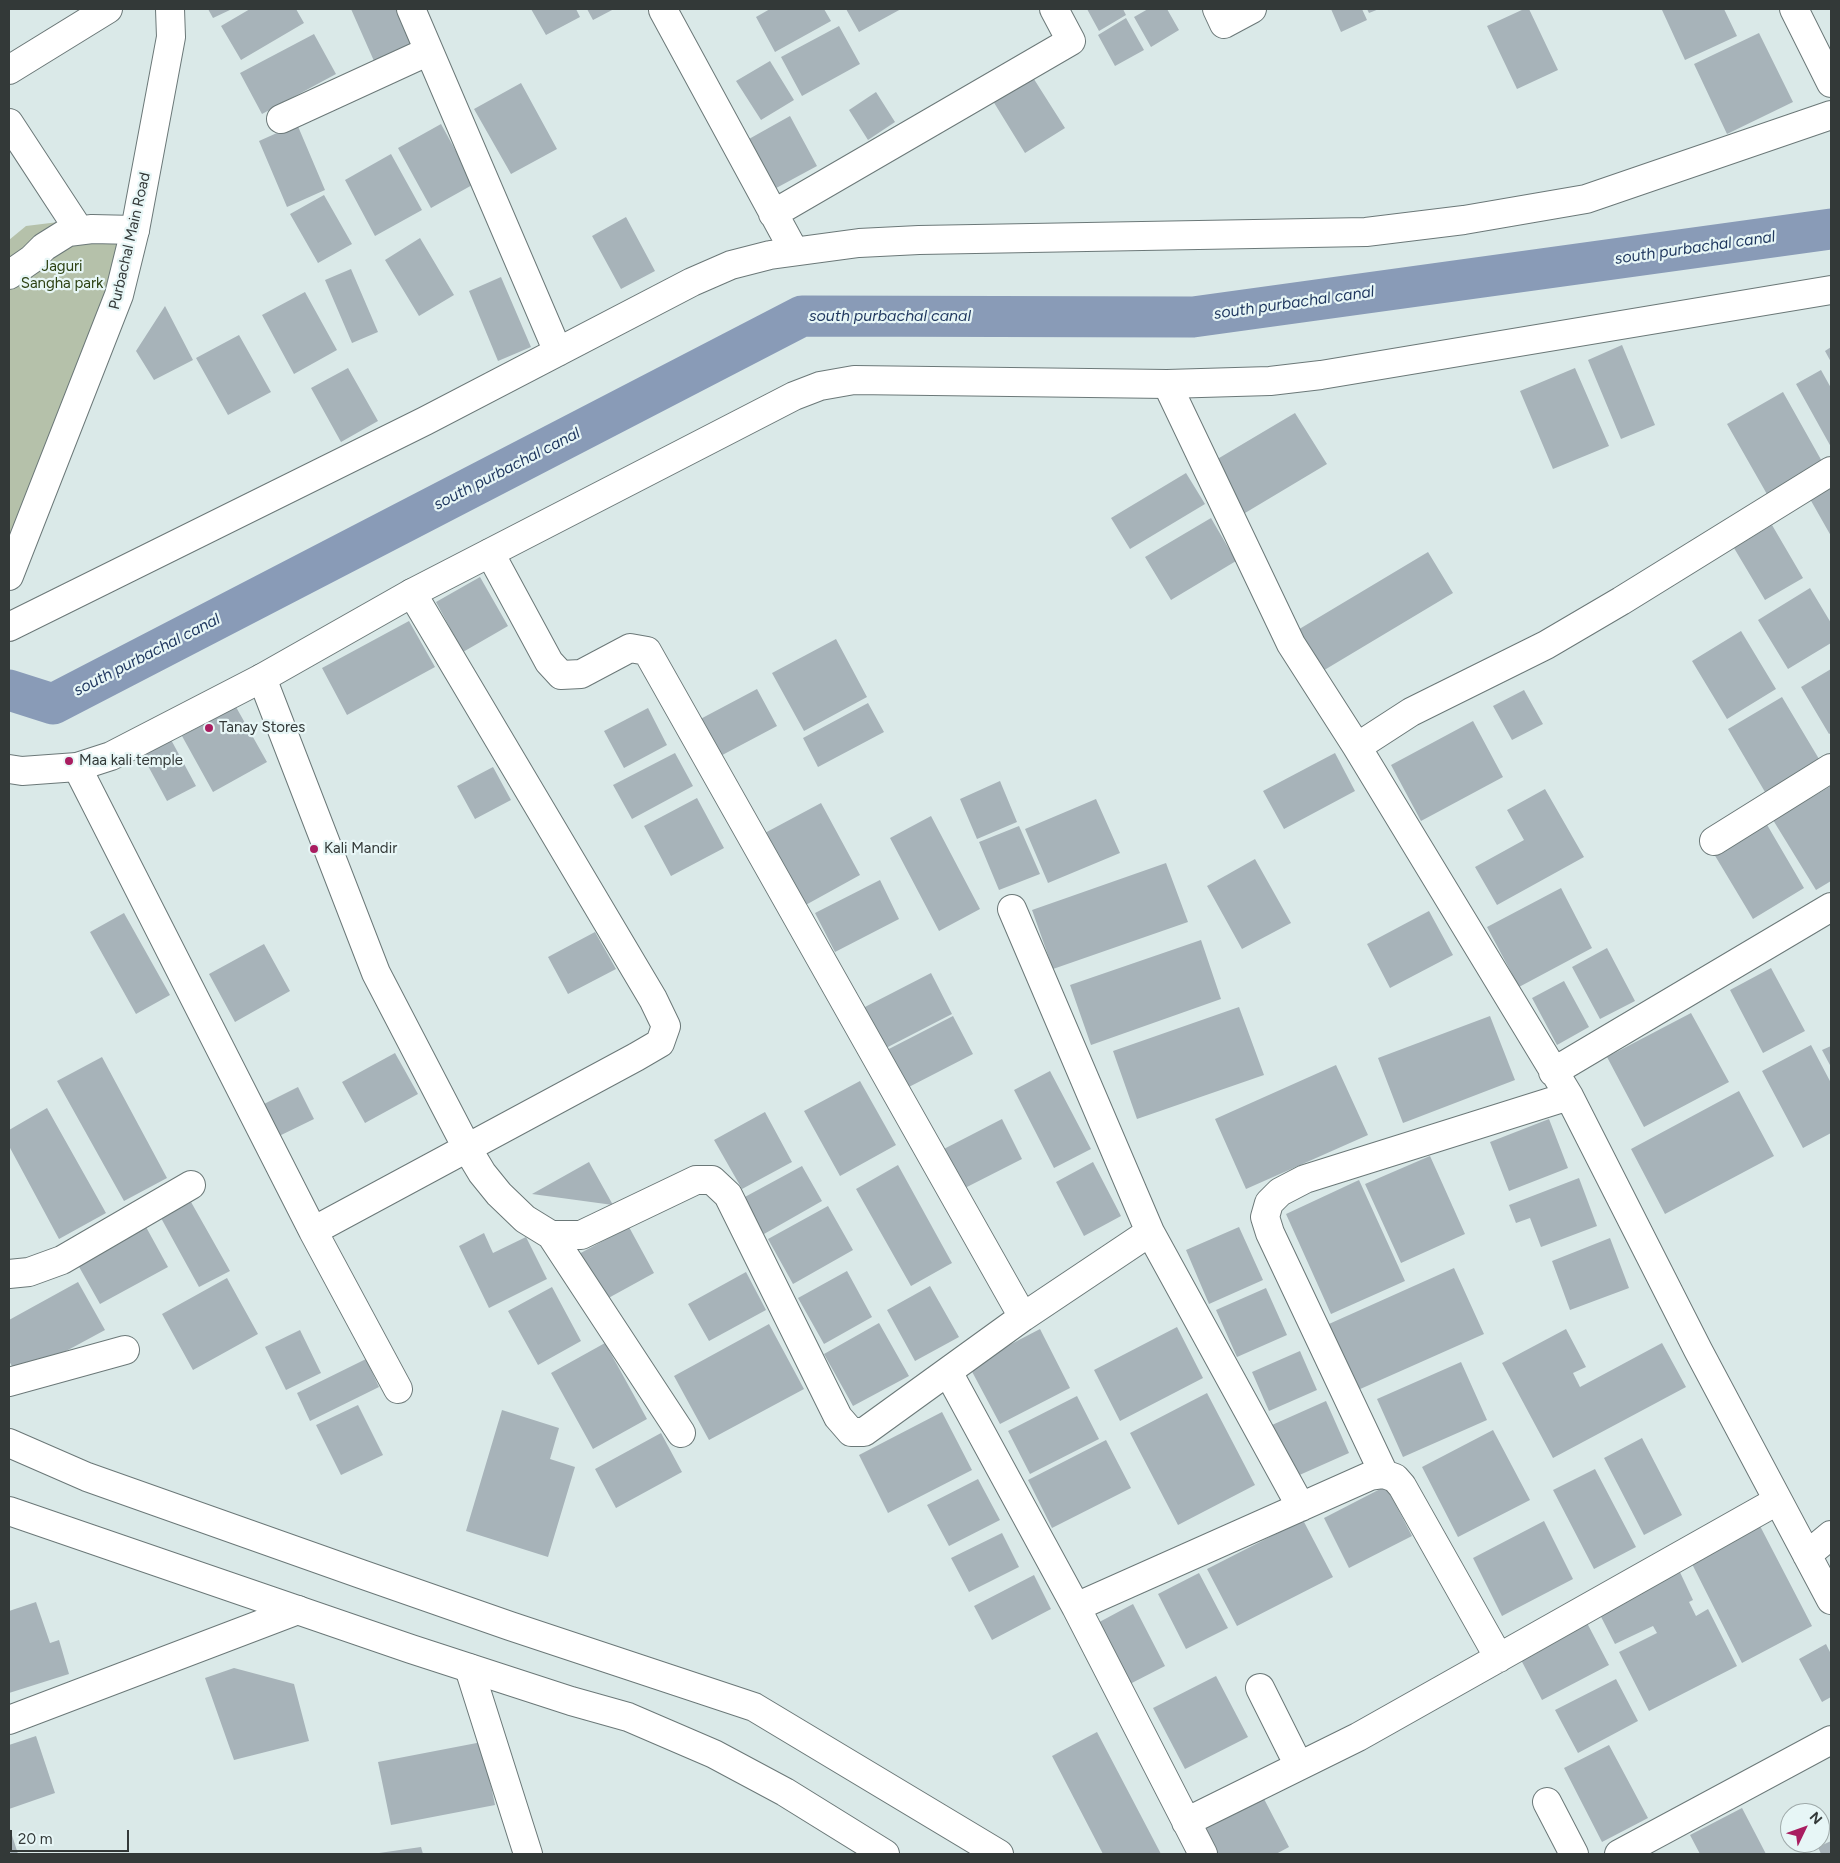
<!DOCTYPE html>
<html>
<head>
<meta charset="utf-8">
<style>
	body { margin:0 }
	#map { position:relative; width:1840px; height:1863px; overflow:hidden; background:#dae9e8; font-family:Figtree,sans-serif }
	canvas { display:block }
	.frame { position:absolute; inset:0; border:10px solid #333938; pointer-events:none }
	.north { position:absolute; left:1780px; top:1803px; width:50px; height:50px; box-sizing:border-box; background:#e7f6f6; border:1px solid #9faaaa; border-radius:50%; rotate:48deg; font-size:14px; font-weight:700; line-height:20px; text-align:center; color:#333938 }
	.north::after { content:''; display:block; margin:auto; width:18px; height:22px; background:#a91d60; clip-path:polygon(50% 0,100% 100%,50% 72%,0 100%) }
	.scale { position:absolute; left:10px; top:1830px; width:119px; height:22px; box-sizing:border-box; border:2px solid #333938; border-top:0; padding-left:6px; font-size:15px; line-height:18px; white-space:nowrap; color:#333938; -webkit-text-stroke:4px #e7f6f6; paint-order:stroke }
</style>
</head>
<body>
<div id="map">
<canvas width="1840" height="1863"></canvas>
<div class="frame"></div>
<div class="north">N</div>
<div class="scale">20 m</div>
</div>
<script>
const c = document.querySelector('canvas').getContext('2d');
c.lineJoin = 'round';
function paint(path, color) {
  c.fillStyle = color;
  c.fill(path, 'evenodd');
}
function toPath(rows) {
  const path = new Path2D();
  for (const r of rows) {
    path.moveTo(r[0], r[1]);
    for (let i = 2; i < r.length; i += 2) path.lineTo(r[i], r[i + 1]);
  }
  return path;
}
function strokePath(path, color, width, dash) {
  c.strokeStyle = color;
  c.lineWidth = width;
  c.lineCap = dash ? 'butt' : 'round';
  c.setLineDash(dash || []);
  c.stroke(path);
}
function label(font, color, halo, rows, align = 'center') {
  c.font = font + ' Figtree,sans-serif';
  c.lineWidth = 4.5;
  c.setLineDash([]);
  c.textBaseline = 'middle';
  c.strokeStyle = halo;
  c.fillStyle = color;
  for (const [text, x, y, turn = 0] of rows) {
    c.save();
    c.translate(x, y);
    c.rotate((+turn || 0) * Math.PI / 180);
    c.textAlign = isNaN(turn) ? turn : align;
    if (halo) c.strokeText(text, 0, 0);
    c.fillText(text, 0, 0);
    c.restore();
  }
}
const green = toPath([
	[83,219,121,228,113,291,9,550,9,240,26,226]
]);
const canal = toPath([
	[9,690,53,704,802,316,1193,317,1831,229]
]);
const building = toPath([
	[208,9,232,9,213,18],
	[250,9,296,9,304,23,241,60,221,26],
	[351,9,399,9,415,43,374,61],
	[531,9,576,9,580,17,546,35],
	[587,9,614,9,593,20],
	[770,9,824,9,831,21,775,52,756,17],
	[846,9,901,9,859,32],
	[1087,9,1123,9,1126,15,1099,31],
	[1148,9,1167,9,1179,30,1151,47,1134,17],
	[1331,9,1362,9,1367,20,1341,32],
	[1367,9,1379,9,1369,13],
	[1524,9,1529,9,1558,70,1517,89,1487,26],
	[1664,9,1724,9,1737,36,1685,60,1662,10],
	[1126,18,1144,50,1115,66,1098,35],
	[839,26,860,64,802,96,781,57],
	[1759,33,1793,102,1727,134,1694,64],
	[314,34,336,74,262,114,240,73],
	[770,61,794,100,761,120,736,81],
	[1032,76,1065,128,1025,153,993,101],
	[521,83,557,149,511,174,474,109],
	[876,92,895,122,868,140,849,110],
	[790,116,817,166,767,193,740,144],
	[297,124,325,190,287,207,259,141],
	[441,124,474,184,431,208,398,148],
	[391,154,422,210,375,236,345,180],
	[324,195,352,244,318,263,290,214],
	[626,217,655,271,621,289,592,236],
	[420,238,454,295,419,316,385,260],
	[351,269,378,332,352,343,325,280],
	[501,277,531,347,498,361,469,291],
	[305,292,337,350,294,374,262,315],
	[165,306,193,360,154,380,136,351],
	[239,335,271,392,228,415,196,358],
	[1622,345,1655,425,1621,439,1588,360],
	[1831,347,1831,362,1825,351],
	[348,368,378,421,341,442,311,388],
	[1575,368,1609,446,1553,469,1520,391],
	[1821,370,1831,388,1831,447,1796,384],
	[1783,392,1824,465,1768,496,1727,424],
	[1295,413,1327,464,1240,516,1209,464],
	[1186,473,1205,504,1130,549,1111,518],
	[1831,487,1831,536,1810,499],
	[1211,518,1236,561,1171,600,1145,557],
	[1772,525,1803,578,1765,600,1734,548],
	[1428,552,1453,593,1316,675,1291,634],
	[480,577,508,626,463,652,436,602],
	[1810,588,1831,623,1831,643,1788,669,1758,620],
	[409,621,435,667,347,715,322,668],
	[1741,631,1776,689,1727,719,1692,661],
	[836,639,867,697,804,731,772,673],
	[1831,669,1831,733,1829,734,1801,687],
	[757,689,777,726,711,761,691,724],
	[1524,690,1543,724,1512,740,1493,706],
	[1782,697,1819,759,1765,792,1728,729],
	[868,703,884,732,818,767,803,738],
	[236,707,267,762,213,792,182,736],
	[648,708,667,745,624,768,604,731],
	[1473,721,1503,777,1421,821,1391,765],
	[169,736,196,786,167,801,140,751],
	[675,753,693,786,632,819,613,785],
	[1335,753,1355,791,1284,829,1263,791],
	[493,767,511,800,475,819,457,786],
	[1000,781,1017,822,977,839,960,799],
	[1831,786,1831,881,1816,890,1773,820],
	[1545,789,1584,857,1497,905,1475,867,1524,840,1507,810],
	[697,798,724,848,671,876,644,826],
	[1096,799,1120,853,1048,883,1025,829],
	[821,803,860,875,802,907,763,834],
	[931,816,980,909,939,931,890,838],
	[1766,823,1804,888,1753,919,1714,854],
	[1019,826,1040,874,999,890,979,842],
	[1255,859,1291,923,1242,949,1207,886],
	[1166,863,1188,922,1053,969,1032,910],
	[880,880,899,919,835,952,815,913],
	[1561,888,1592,948,1519,987,1487,927],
	[1429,911,1453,955,1390,988,1367,944],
	[124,913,170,995,136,1014,90,932],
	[595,932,616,969,568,994,548,957],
	[1201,940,1221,999,1091,1045,1070,985],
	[264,944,290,991,235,1022,209,974],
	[1607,948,1635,1001,1600,1019,1572,967],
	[1771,968,1805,1031,1763,1053,1730,990],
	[931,973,952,1014,884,1049,863,1008],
	[1564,981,1589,1027,1557,1045,1532,998],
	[1239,1007,1264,1075,1137,1119,1113,1051],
	[1691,1013,1729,1082,1644,1127,1607,1057],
	[953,1016,973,1054,905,1089,885,1051],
	[1490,1016,1515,1080,1403,1123,1378,1058],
	[1811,1045,1831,1083,1831,1133,1803,1148,1762,1071],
	[1831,1046,1831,1067,1822,1050],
	[395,1053,418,1094,365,1123,342,1082],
	[102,1057,167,1178,124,1201,57,1081],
	[1336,1065,1368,1135,1246,1189,1215,1119],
	[1050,1071,1091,1149,1054,1168,1014,1090],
	[860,1081,896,1145,840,1176,804,1111],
	[298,1087,314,1119,275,1138,260,1106],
	[1739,1091,1774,1156,1665,1214,1631,1149],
	[47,1108,106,1213,59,1239,9,1146,9,1130],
	[765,1112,792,1162,742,1189,714,1140],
	[1002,1119,1022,1159,961,1190,940,1151],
	[1549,1119,1568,1168,1509,1191,1490,1142],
	[1430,1156,1465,1234,1401,1263,1365,1184],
	[589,1162,613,1205,532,1194],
	[1093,1162,1121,1216,1084,1236,1056,1182],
	[898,1165,952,1263,911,1286,856,1189],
	[802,1166,822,1201,764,1234,743,1198],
	[1579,1178,1597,1226,1541,1247,1530,1218,1516,1223,1509,1205],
	[1359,1180,1405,1281,1331,1314,1286,1214],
	[191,1202,230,1271,199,1287,161,1218],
	[828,1206,853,1250,793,1284,768,1239],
	[146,1227,168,1267,100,1304,78,1265],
	[629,1227,654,1273,603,1301,577,1255],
	[1239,1227,1263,1280,1209,1304,1186,1250],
	[484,1233,493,1253,526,1237,547,1279,489,1308,459,1246],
	[1610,1238,1629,1288,1570,1310,1552,1261],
	[1454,1268,1484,1334,1349,1394,1320,1328],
	[847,1271,872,1317,824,1344,798,1298],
	[746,1272,766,1310,709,1341,688,1304],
	[227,1278,258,1334,193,1370,162,1314],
	[78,1282,105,1330,18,1377,9,1361,9,1320],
	[930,1286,959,1337,915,1361,887,1310],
	[552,1287,581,1341,538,1365,508,1311],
	[1266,1288,1287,1335,1237,1357,1216,1310],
	[879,1323,909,1376,853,1406,824,1354],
	[769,1324,804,1389,709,1440,674,1376],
	[1177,1327,1203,1378,1120,1421,1094,1370],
	[1040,1329,1070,1388,1000,1424,969,1366],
	[1566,1329,1586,1367,1573,1373,1580,1387,1662,1343,1686,1387,1553,1458,1502,1363],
	[300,1330,321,1373,286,1390,265,1347],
	[605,1343,647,1419,593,1449,551,1373],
	[1300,1351,1317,1390,1269,1411,1252,1372],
	[366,1359,379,1387,310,1421,297,1393],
	[1461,1362,1487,1420,1403,1457,1377,1399],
	[1207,1393,1255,1485,1178,1525,1130,1433],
	[1077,1396,1099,1439,1030,1474,1008,1431],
	[1326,1401,1349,1453,1295,1477,1272,1425],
	[358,1405,383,1455,341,1475,316,1425],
	[502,1410,559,1428,550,1459,575,1467,548,1557,466,1531],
	[942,1412,972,1470,888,1513,859,1455],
	[1493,1430,1530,1500,1458,1537,1422,1467],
	[661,1433,682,1472,616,1508,595,1469],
	[1642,1438,1682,1515,1644,1535,1604,1458],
	[1106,1440,1131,1488,1052,1528,1028,1480],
	[1595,1469,1636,1547,1594,1569,1553,1490],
	[978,1479,1000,1520,949,1546,927,1505],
	[1386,1486,1412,1536,1349,1568,1324,1518],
	[1303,1520,1333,1577,1237,1626,1207,1569],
	[1544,1521,1573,1579,1502,1616,1473,1558],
	[1760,1526,1812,1626,1742,1663,1691,1562],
	[1002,1533,1019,1567,969,1592,951,1558],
	[1678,1568,1693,1600,1689,1602,1696,1616,1708,1609,1737,1666,1649,1711,1619,1652,1657,1633,1653,1626,1615,1644,1597,1609],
	[1199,1573,1228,1628,1186,1649,1158,1594],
	[1034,1575,1051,1609,992,1640,974,1606],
	[36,1602,50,1643,59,1640,69,1674,9,1693,9,1611],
	[1133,1604,1165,1666,1124,1687,1092,1626],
	[1587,1623,1609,1665,1542,1700,1520,1658],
	[1826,1644,1831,1654,1831,1697,1822,1702,1799,1659],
	[234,1668,294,1684,309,1741,234,1760,205,1678],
	[1216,1676,1248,1737,1185,1769,1153,1708],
	[1616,1679,1638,1721,1578,1753,1555,1710],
	[1097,1732,1161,1854,1103,1854,1052,1756],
	[36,1736,55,1793,9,1809,9,1745],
	[482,1742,495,1805,391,1825,378,1762],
	[1609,1745,1648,1818,1602,1842,1564,1768],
	[1263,1797,1289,1847,1276,1854,1210,1854,1198,1831],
	[1742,1808,1766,1854,1700,1854,1690,1835],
	[9,1829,10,1829,18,1854,9,1854],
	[1831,1841,1831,1854,1821,1854,1818,1847],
	[421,1847,423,1854,379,1854,379,1853]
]);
const street = toPath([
	[411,9,558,352],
	[1217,9,1224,24,1252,9],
	[663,10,794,251],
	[9,70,108,9],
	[281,119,429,51],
	[9,123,79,230],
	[773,214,1071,41,1054,9],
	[9,275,32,259,44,247,68,232,92,229,135,230],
	[1167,384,1291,644,1357,747,1569,1096,1698,1350,1831,1600],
	[490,553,549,662,561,675,581,674,630,648,647,651,1023,1317],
	[9,627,425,421,692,282,731,265,770,255,859,243,919,240,1366,232,1464,220,1586,199,1831,115],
	[262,678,376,973,467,1148,482,1173,499,1194,525,1219,551,1235,581,1235,696,1180,712,1180,728,1195,838,1417,851,1432,864,1432,1023,1317,1150,1232,1012,909],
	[1357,747,1411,712,1546,645,1621,601,1831,471],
	[77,767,313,1231,398,1389],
	[1714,841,1831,768],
	[1553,1072,1831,907],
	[313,1231,636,1057,660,1043,666,1026,653,999,412,593],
	[1150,1232,1301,1507],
	[551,1235,681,1433],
	[9,1274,29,1272,62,1260,191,1185],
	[948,1372,1076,1607,1370,1476,1384,1474,1395,1478,1402,1486,1499,1658],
	[9,1382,125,1350],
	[1384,1474,1270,1233,1265,1217,1269,1203,1280,1192,1305,1179,1569,1096],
	[1807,1555,1831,1535],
	[1076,1607,1203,1854],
	[469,1668,528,1854],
	[1260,1688,1299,1766],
	[9,1720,298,1610],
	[1547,1802,1574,1854],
	[1186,1822,1358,1737,1777,1501],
	[1619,1854,1831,1740]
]);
const secondary = toPath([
	[1794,9,1831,83],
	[9,576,119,295,135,230,171,37,170,9],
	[9,769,22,771,77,767,111,756,262,678,412,593,794,396,820,386,854,380,1167,384,1270,381,1321,375,1831,290],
	[9,1443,87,1477,361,1574,510,1626,754,1707,999,1854],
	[9,1511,411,1649,571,1701,628,1717,714,1754,785,1792,885,1854]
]);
const markers = [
	[209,728,5,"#a91d60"],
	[69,761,5,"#a91d60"],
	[314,849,5,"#a91d60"]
];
const streetNames = [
	["Purbachal Main Road",130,241,-77]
];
const parkNames = [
	["Jaguri",62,267],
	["Sangha park",62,284]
];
const poiNames = [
	["Tanay Stores",219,728],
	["Maa kali temple",79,761],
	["Kali Mandir",324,849]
];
const waterNames = [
	["south purbachal canal",1695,248,-8],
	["south purbachal canal",1294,303,-8],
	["south purbachal canal",890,316],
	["south purbachal canal",507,469,-27],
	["south purbachal canal",147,655,-27]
];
paint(green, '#b5c1aa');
strokePath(canal, '#899bb7', 41);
paint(building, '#a7b3b9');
strokePath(street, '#6b7878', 30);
strokePath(secondary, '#6b7878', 30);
strokePath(street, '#fff', 28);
strokePath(secondary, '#fff', 28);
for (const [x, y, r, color] of markers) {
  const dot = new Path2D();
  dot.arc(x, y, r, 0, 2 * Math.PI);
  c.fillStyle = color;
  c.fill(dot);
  strokePath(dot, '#e7f6f6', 2);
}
label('15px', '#333938', '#e7f6f6', streetNames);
label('15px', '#2d4213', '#e7f6f6', parkNames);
label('15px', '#333938', '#e7f6f6', poiNames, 'left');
label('italic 16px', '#1e365e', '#e7f6f6', waterNames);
</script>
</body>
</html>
